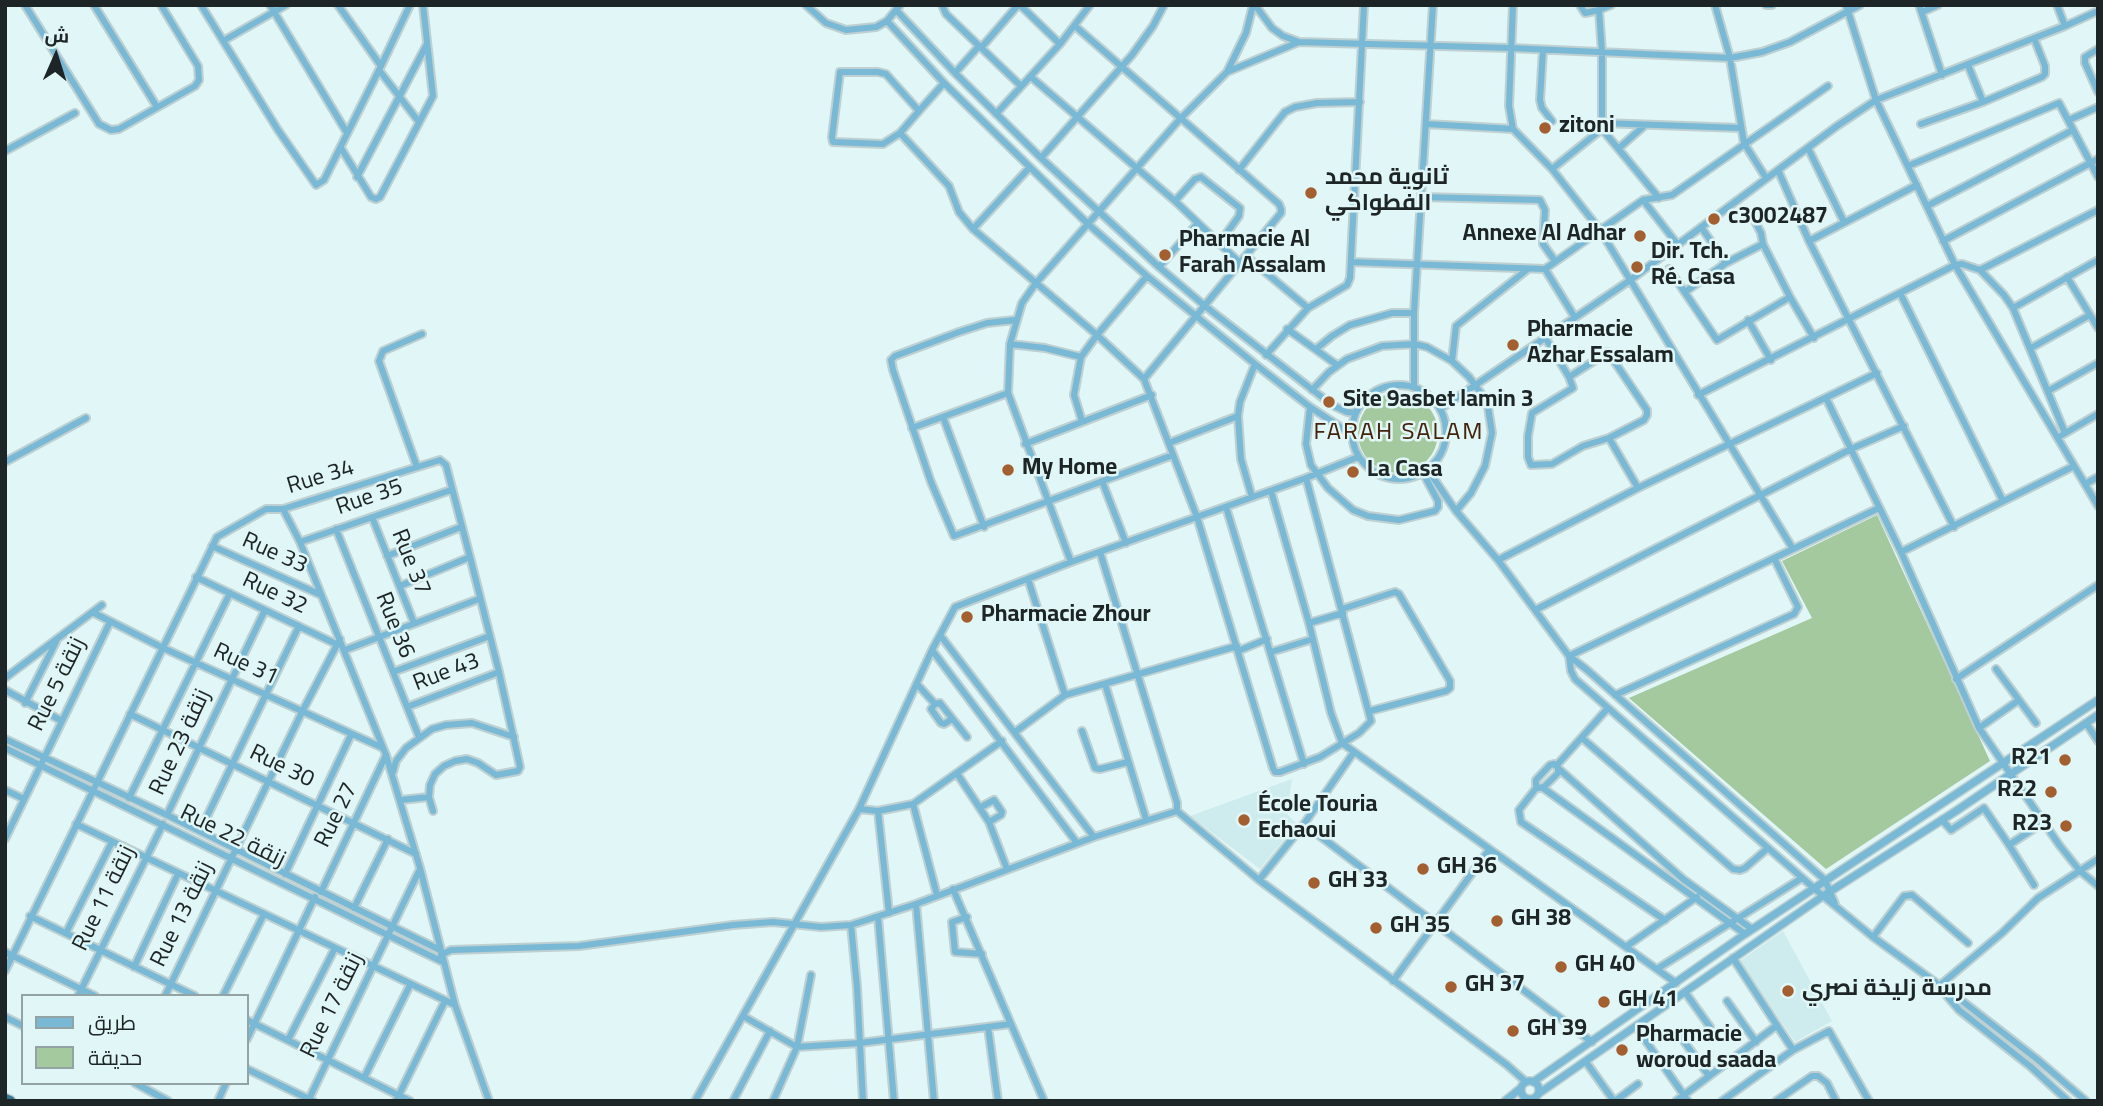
<!DOCTYPE html>
<html>
<head>
<meta charset="utf-8">
<style>
	body { margin:0 }
	#map { position:relative; width:2103px; height:1106px; overflow:hidden; background:#e1f6f6; font-family:Georgia,Cairo,serif }
	canvas { display:block }
	.frame { position:absolute; inset:0; border:7px solid #1e2526; pointer-events:none }
	.legend { position:absolute; left:21px; top:994px; width:228px; height:91px; box-sizing:border-box; background:#e1f6f6; border:2px solid #93a2a3; margin:0; padding:9px 12px; list-style:none; font-size:21px; color:#1e2526 }
	.legend li { display:flex; align-items:center; gap:14px; height:35px }
	.legend b { width:35px; border:2px solid #93a2a3 }
	.north { position:absolute; left:21px; top:21px; width:70px; height:70px; -webkit-text-stroke:5px #e1f6f6; paint-order:stroke; rotate:3deg; font-size:19px; font-weight:700; line-height:28px; text-align:center; color:#1e2526 }
	.north::after { content:''; display:block; margin:auto; width:24px; height:32px; background:#1e2526; clip-path:polygon(50% 0,100% 100%,50% 72%,0 100%) }
</style>
</head>
<body>
<div id="map">
<canvas width="2103" height="1106"></canvas>
<div class="frame"></div>
<ul class="legend">
<li><b style="height:9px;background:#79b9d5"></b>طريق</li>
<li><b style="height:19px;background:#a5c99f"></b>حديقة</li>
</ul>
<div class="north">ش</div>
</div>
<script>
const c = document.querySelector('canvas').getContext('2d');
c.lineJoin = 'round';
function paint(path, color) {
  c.fillStyle = color;
  c.fill(path, 'evenodd');
}
function toPath(rows) {
  const path = new Path2D();
  for (const r of rows) {
    if (r.length === 3) {
      path.moveTo(r[0] + r[2], r[1]);
      path.arc(r[0], r[1], r[2], 0, 2 * Math.PI);
      continue;
    }
    path.moveTo(r[0], r[1]);
    for (let i = 2; i < r.length; i += 2) path.lineTo(r[i], r[i + 1]);
  }
  return path;
}
function strokePath(path, color, width, dash) {
  c.strokeStyle = color;
  c.lineWidth = width;
  c.lineCap = dash ? 'butt' : 'round';
  c.setLineDash(dash || []);
  c.stroke(path);
}
function label(font, color, halo, rows, align = 'center') {
  c.font = font + ' Georgia,Cairo,serif';
  c.lineWidth = 5;
  c.setLineDash([]);
  c.textBaseline = 'middle';
  c.strokeStyle = halo;
  c.fillStyle = color;
  for (const [text, x, y, turn = 0] of rows) {
    c.save();
    c.translate(x, y);
    c.rotate((+turn || 0) * Math.PI / 180);
    c.textAlign = isNaN(turn) ? turn : align;
    if (halo) c.strokeText(text, 0, 0);
    c.fillText(text, 0, 0);
    c.restore();
  }
}
const built = toPath([
	[1292,779,1287,814,1297,824,1260,869,1190,816],
	[1783,931,1832,1021,1795,1042,1740,961]
]);
const green = toPath([
	[1398,433,40],
	[1877,515,1990,761,1826,869,1629,698,1812,618,1782,561]
]);
const minor = toPath([
	[25,5,99,124,111,130,119,129,195,86,199,80,198,66,161,5],
	[94,5,157,107],
	[201,5,278,130,316,185,324,180,381,66,338,5],
	[270,5,347,133],
	[806,5,826,23,846,30,876,27,887,21,900,5],
	[942,5,946,14,1021,86],
	[1020,5,1060,44],
	[1255,5,1272,28,1283,36,1299,42,1511,48,1730,58,1762,52,1790,42,1860,5],
	[1513,5,1509,106,1513,129,1552,169,1600,230,1793,549],
	[1580,5,1585,13,1599,10,1602,52,1602,129,1659,198],
	[1715,5,1730,58,1744,143,1766,178],
	[1766,5,1772,5],
	[1846,5,1876,100,1955,265,2098,506],
	[1919,5,1942,75],
	[1599,10,1611,5],
	[897,11,955,73,1041,158,1159,267,1205,306,1332,405,1347,412,1356,413],
	[1922,12,1938,5],
	[887,21,944,83,1088,224,1147,276,1255,364,1310,407,1351,434],
	[1075,26,1279,204,1281,209,1281,213,1144,379],
	[2065,26,2098,11],
	[223,41,286,5],
	[981,48,1018,5],
	[2098,49,2085,57,2085,63,2098,92],
	[1543,50,1540,100,1542,108,1552,121],
	[1968,65,1983,102],
	[381,66,410,5],
	[379,70,419,122],
	[1227,72,1246,33,1253,5],
	[955,73,979,46],
	[1031,77,1175,201,1240,263],
	[919,111,886,74,878,72,840,72,832,137,833,142,883,144,900,133,919,111,944,83],
	[996,114,1060,44,1090,5],
	[2069,120,2098,107],
	[1602,123,1740,128],
	[1426,124,1513,129],
	[1921,124,1983,102,2042,77,2045,74,2045,66,2034,38],
	[900,133,949,186,959,212,973,229,1097,335,1144,379,1197,517,1273,768,1275,772,1280,772,1320,757,1359,733,1371,721,1306,478],
	[341,148,371,197,376,199,380,197,433,96,423,5],
	[1619,148,1644,126],
	[1808,148,1844,222],
	[5,151,75,113],
	[1041,158,1132,55,1153,26,1164,5],
	[1908,166,2059,103,2098,177],
	[1552,169,1602,129],
	[1239,170,1276,123,1285,112,1295,107,1317,103,1360,102],
	[1778,170,1809,241,1954,527],
	[357,177,427,44],
	[1421,197,1540,200,1545,210,1543,244,1555,261],
	[1643,200,1678,245],
	[1175,201,1195,179,1201,177,1240,208,1239,216,1219,244],
	[1927,206,2073,130],
	[1752,215,1761,233,1763,244,1790,297,1814,338],
	[1701,227,1726,263],
	[973,229,1030,167],
	[1809,241,1917,185],
	[1943,241,2098,159],
	[1246,256,1308,308],
	[1351,262,1545,269,1643,200,1672,195,1828,86],
	[1159,267,1197,224],
	[1545,269,1574,316],
	[1669,269,1717,340,1790,297],
	[1980,270,2098,210],
	[2067,277,2098,328],
	[1685,292,1726,263,1763,244],
	[1900,293,2003,501],
	[2013,308,2098,260],
	[1015,320,987,323,959,332,895,356,891,360,893,370,931,482,954,536,1173,455],
	[1748,320,1771,360],
	[1287,329,1337,365],
	[1546,339,1569,377,1573,388,1532,413,1528,436,1528,457,1531,465,1552,464,1583,446,1609,438,1644,420,1647,415,1647,410,1608,352,1569,377],
	[1010,344,1045,348,1081,357],
	[2031,348,2090,315],
	[1316,349,1332,336,1350,325,1392,313,1414,313],
	[1266,355,1308,308,1342,288,1347,285,1350,278,1364,5],
	[1452,361,1456,326,1528,269],
	[1399,432,47],
	[1414,387,1414,313,1433,5],
	[1312,390,1329,372,1347,359,1382,346,1415,344,1427,347,1452,361,1469,377,1483,396,1488,407,1492,433,1485,466,1471,493,1456,511],
	[2048,391,2098,363],
	[1698,395,1955,265,1962,264,1980,270,2004,295,2013,308,2065,433],
	[1826,398,1901,552,1979,728,2060,846,2080,871,2098,886],
	[1310,407,1306,444,1311,465,1328,488,1353,510,1368,516,1399,520,1435,511,1438,507,1438,501,1423,473],
	[1440,409,1629,281,1837,126,1876,100,2065,26,2057,5],
	[943,417,984,527],
	[1082,421,1074,395,1081,357,1097,335,1147,276],
	[912,428,1008,393],
	[2062,435,2098,414],
	[1609,438,1638,488],
	[1169,443,1238,416],
	[1025,444,1152,395],
	[5,462,86,418],
	[417,467,379,361,383,351,422,334],
	[1428,470,1456,511,1498,560,1569,656,1586,669,1825,880,1835,904],
	[1102,481,1126,543],
	[2085,484,2098,477],
	[1271,491,1309,623,1331,713,1342,743,1676,983],
	[1252,497,1241,459,1238,416,1240,402,1255,364],
	[1226,507,1304,764],
	[283,509,300,542,386,755,420,868,455,1005,489,1101],
	[372,517,414,623],
	[336,529,419,737],
	[300,542,451,490],
	[212,546,321,595],
	[1100,552,1177,803,1177,811,1259,880,1507,1065,1526,1082],
	[1901,552,2074,466],
	[387,556,461,527],
	[1498,560,1638,488,1877,373],
	[1071,562,1008,393,1010,344,1022,303,1036,283,1180,119,1227,72,1299,42],
	[196,577,336,644],
	[1028,579,1065,695],
	[400,586,470,557],
	[1342,609,1395,592,1399,594,1450,681,1450,688,1446,691,1370,711],
	[1535,610,1851,449,1904,426],
	[94,613,161,647,383,748],
	[1309,623,1343,613],
	[940,635,1094,837],
	[345,650,479,599],
	[932,650,1077,843],
	[1238,651,1267,639],
	[1271,652,1313,639],
	[1569,656,1571,671,1575,679,1823,896,1873,937,1935,982,1959,1010,2031,1067,2068,1101],
	[1569,656,1879,508],
	[1996,669,2036,723],
	[393,672,490,636],
	[5,678,102,605],
	[1956,679,2098,585],
	[917,684,935,704,940,703,967,737],
	[1105,684,1146,819],
	[5,690,62,721],
	[1615,695,1794,614,1798,607,1774,558],
	[25,703,56,642],
	[935,704,931,709,941,723,944,724,952,719],
	[407,707,499,672],
	[130,714,416,854],
	[2086,723,2098,741],
	[1979,728,2019,700],
	[1082,731,1095,768,1100,769,1128,762],
	[1015,732,1065,695,1237,646],
	[1582,738,1733,869,1740,870,1745,868,1768,848],
	[5,739,167,815,440,950],
	[5,748,443,962],
	[1554,764,1558,767,1558,773,1544,787,1539,788,1536,785,1536,780,1550,765,1554,764],
	[1557,765,1608,708],
	[1559,769,1683,879,1752,929],
	[393,772,396,761,406,748,432,729,446,725,472,723,514,737],
	[958,775,989,822,1007,869],
	[1537,787,1519,810,1521,822,1665,920],
	[1543,788,1745,934],
	[5,790,24,799],
	[129,798,230,593],
	[401,800,429,797],
	[913,804,937,895],
	[981,807,994,800,1002,812,1001,815,989,822],
	[859,809,878,811,913,804,1002,741],
	[878,811,889,913],
	[167,815,265,610],
	[1942,820,1951,830,1984,808,2009,845,2044,822],
	[76,824,455,1005],
	[1304,824,1592,1042],
	[200,831,299,626],
	[5,839,110,622],
	[2009,845,2034,885],
	[285,874,351,735],
	[1259,880,1304,824,1354,752],
	[953,889,1044,1101],
	[321,892,386,755],
	[916,904,934,1101],
	[354,908,388,839],
	[30,916,195,996],
	[878,917,894,1101],
	[967,917,952,922,955,952,982,954],
	[851,925,857,987,863,1101],
	[66,933,112,842],
	[1873,937,1904,896,1912,895,1968,943],
	[1627,946,1697,897],
	[5,952,95,996],
	[441,955,451,950,579,946,733,925,773,922,821,927,851,925,916,904,1094,837,1177,811],
	[1733,958,1793,1050],
	[134,967,178,874],
	[1657,969,1802,878],
	[5,971,217,537,266,509,283,509,440,460,446,465,470,557,499,672,520,767,518,771,496,775,478,763,467,759,455,761,444,766,435,774,430,785,429,797,433,811],
	[1393,981,1489,850],
	[1939,986,2002,933,2038,898,2098,859],
	[1685,992,1710,1027],
	[1947,994,1957,997,2038,1060,2086,1101],
	[78,996,163,824],
	[165,996,302,712,340,639],
	[223,996,264,914],
	[1727,1001,1756,1042],
	[743,1016,797,1047,860,1043,1011,1024],
	[5,1017,23,1026],
	[247,1020,410,1101],
	[988,1027,998,1101],
	[1636,1027,1688,1101],
	[1678,1033,1709,1076],
	[247,1039,315,897],
	[288,1040,335,948],
	[1586,1062,1614,1101],
	[247,1069,313,1101],
	[364,1078,410,985],
	[135,1083,168,1101],
	[218,1101,226,1083],
	[308,1101,420,869],
	[396,1101,445,1001],
	[695,1101,859,809,932,650,955,607,1071,562,1306,478,1358,457],
	[733,1101,770,1031],
	[773,1101,797,1047,811,975],
	[1615,1101,1638,1084],
	[1676,1101,1776,1026],
	[1722,1101,1793,1050,1829,1031,1869,1101],
	[1776,1101,1812,1076,1818,1076,1827,1083,1836,1101]
]);
const tertiary = toPath([
	[1530,1090,9],
	[1533,1082,1745,934,2098,700],
	[1538,1094,1823,896,1956,811,2098,715],
	[1505,1101,1521,1088]
]);
const trunk = toPath([
	[5,1099,10,1101]
]);
const markers = [
	[1545,128,7,"#a35f30"],
	[1311,193,7,"#a35f30"],
	[1714,219,7,"#a35f30"],
	[1640,236,7,"#a35f30"],
	[1165,255,7,"#a35f30"],
	[1637,267,7,"#a35f30"],
	[1513,345,7,"#a35f30"],
	[1329,402,7,"#a35f30"],
	[1008,470,7,"#a35f30"],
	[1353,472,7,"#a35f30"],
	[967,617,7,"#a35f30"],
	[2065,760,7,"#a35f30"],
	[2051,792,7,"#a35f30"],
	[1244,820,7,"#a35f30"],
	[2066,826,7,"#a35f30"],
	[1423,869,7,"#a35f30"],
	[1314,883,7,"#a35f30"],
	[1497,921,7,"#a35f30"],
	[1376,928,7,"#a35f30"],
	[1561,967,7,"#a35f30"],
	[1451,987,7,"#a35f30"],
	[1788,991,7,"#a35f30"],
	[1604,1002,7,"#a35f30"],
	[1513,1031,7,"#a35f30"],
	[1622,1050,7,"#a35f30"]
];
const poiNames = [
	["zitoni",1559,128],
	["ثانوية محمد",1325,180],
	["الفطواكي",1325,206],
	["c3002487",1728,219],
	["Annexe Al Adhar",1626,236,"right"],
	["Pharmacie Al",1179,242],
	["Farah Assalam",1179,268],
	["Dir. Tch.",1651,254],
	["Ré. Casa",1651,280],
	["Pharmacie",1527,332],
	["Azhar Essalam",1527,358],
	["Site 9asbet lamin 3",1343,402],
	["My Home",1022,470],
	["La Casa",1367,472],
	["Pharmacie Zhour",981,617],
	["R21",2051,760,"right"],
	["R22",2037,792,"right"],
	["École Touria",1258,807],
	["Echaoui",1258,833],
	["R23",2052,826,"right"],
	["GH 36",1437,869],
	["GH 33",1328,883],
	["GH 38",1511,921],
	["GH 35",1390,928],
	["GH 40",1575,967],
	["GH 37",1465,987],
	["مدرسة زليخة نصري",1802,991],
	["GH 41",1618,1002],
	["GH 39",1527,1031],
	["Pharmacie",1636,1037],
	["woroud saada",1636,1063]
];
const streetNames = [
	["Rue 34",321,479,-17],
	["Rue 35",370,499,-19],
	["Rue 33",274,555,24],
	["Rue 37",409,563,68],
	["Rue 32",274,595,25],
	["Rue 36",393,626,68],
	["Rue 31",245,666,25],
	["Rue 43",447,674,-21],
	["Rue 5 زنقة",59,685,-64],
	["Rue 23 زنقة",182,743,-65],
	["Rue 30",281,768,26],
	["Rue 27",338,816,-64],
	["Rue 22 زنقة",232,838,26],
	["Rue 11 زنقة",106,899,-64],
	["Rue 13 زنقة",184,915,-64],
	["Rue 17 زنقة",334,1006,-64]
];
const neighbourhoodNames = [
	["FARAH SALAM",1399,434]
];
paint(built, '#ceeced');
paint(green, '#a5c99f');
strokePath(minor, '#bed0d1', 10);
strokePath(tertiary, '#bed0d1', 10);
strokePath(trunk, '#bed0d1', 13);
strokePath(minor, '#79b9d5', 6);
strokePath(tertiary, '#79b9d5', 7);
strokePath(trunk, '#367692', 10);
for (const [x, y, r, color] of markers) {
  const dot = new Path2D();
  dot.arc(x, y, r, 0, 2 * Math.PI);
  c.fillStyle = color;
  c.fill(dot);
  strokePath(dot, '#e1f6f6', 2.5);
}
label('bold 23px', '#1e2526', '#e1f6f6', poiNames, 'left');
label('23px', '#1e2526', '#e1f6f6', streetNames);
c.letterSpacing = '2px';
label('24px', '#44230c', '#e1f6f6', neighbourhoodNames);
c.letterSpacing = '0px';
</script>
</body>
</html>
